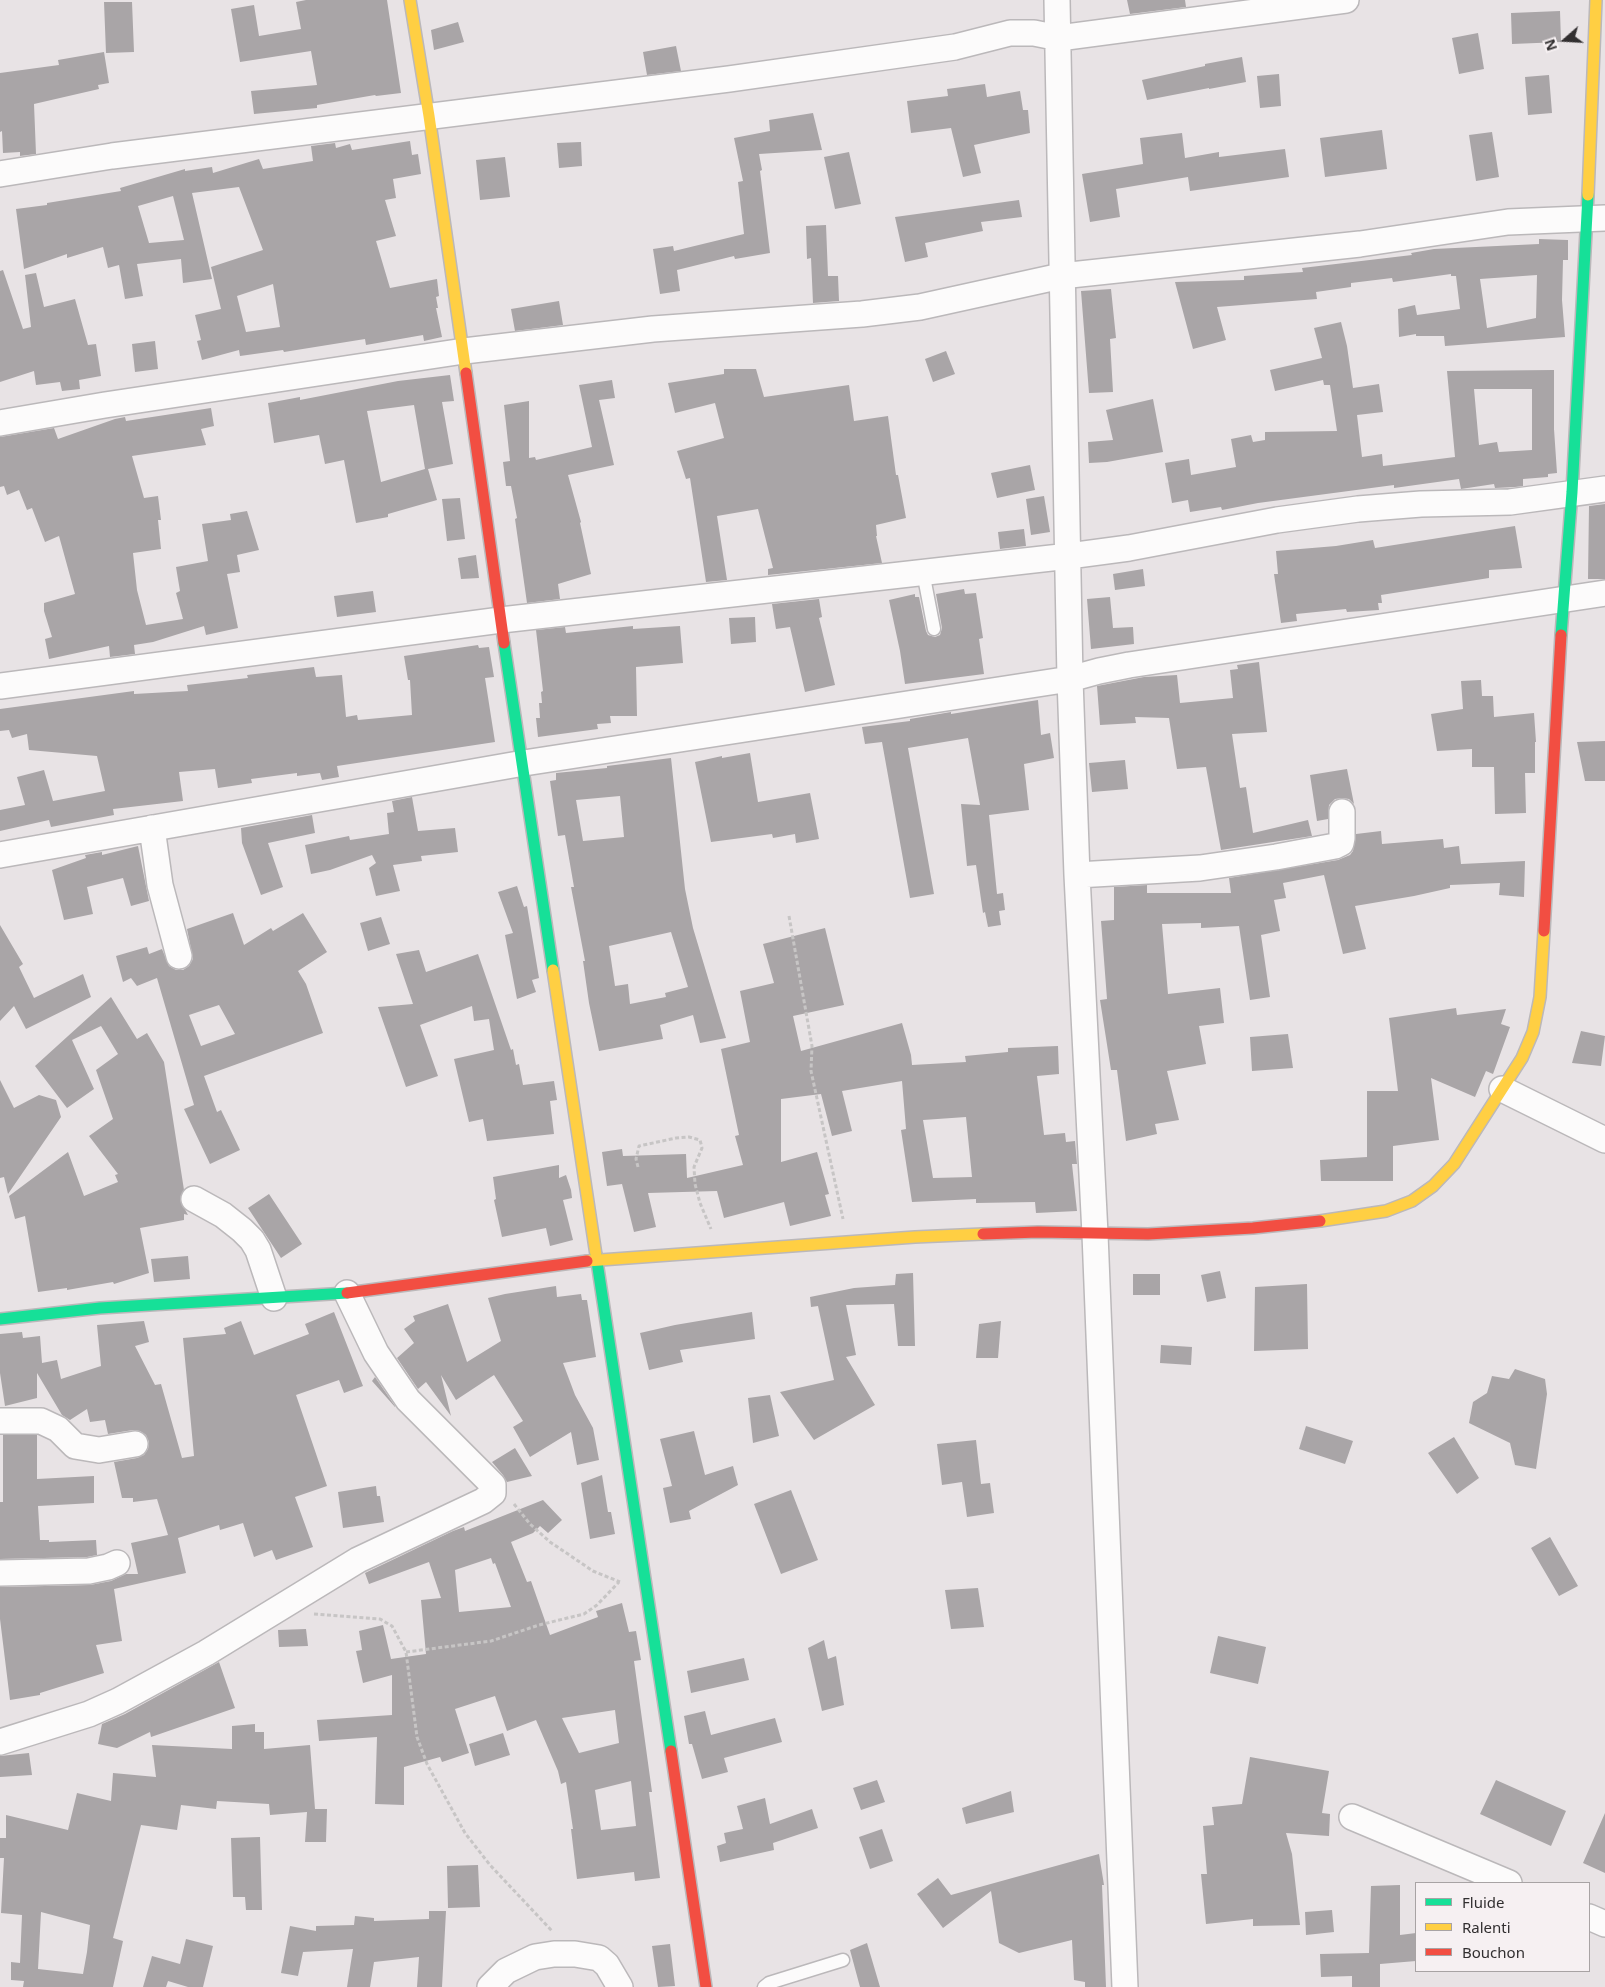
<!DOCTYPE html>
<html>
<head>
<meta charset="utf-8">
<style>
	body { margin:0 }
	#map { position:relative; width:1605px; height:1987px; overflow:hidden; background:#e8e3e5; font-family:"Noto Sans",sans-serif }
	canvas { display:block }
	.legend { position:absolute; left:1415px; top:1882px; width:175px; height:90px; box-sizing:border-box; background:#f6f0f2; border:1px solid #a8a3a4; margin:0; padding:6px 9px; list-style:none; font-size:15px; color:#322f30 }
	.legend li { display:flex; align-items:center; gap:10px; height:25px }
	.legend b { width:25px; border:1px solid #a8a3a4 }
	.north { position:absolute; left:1540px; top:15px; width:50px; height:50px; -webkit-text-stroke:4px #f6f0f2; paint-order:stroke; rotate:251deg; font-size:14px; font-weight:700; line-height:20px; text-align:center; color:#322f30 }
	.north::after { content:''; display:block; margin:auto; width:18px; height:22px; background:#322f30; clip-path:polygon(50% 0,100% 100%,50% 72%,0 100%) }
</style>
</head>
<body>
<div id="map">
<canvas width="1605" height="1987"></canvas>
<ul class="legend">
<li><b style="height:6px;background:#16e098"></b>Fluide</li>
<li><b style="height:6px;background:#ffcf43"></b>Ralenti</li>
<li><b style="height:6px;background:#f24e42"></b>Bouchon</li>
</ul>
<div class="north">N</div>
</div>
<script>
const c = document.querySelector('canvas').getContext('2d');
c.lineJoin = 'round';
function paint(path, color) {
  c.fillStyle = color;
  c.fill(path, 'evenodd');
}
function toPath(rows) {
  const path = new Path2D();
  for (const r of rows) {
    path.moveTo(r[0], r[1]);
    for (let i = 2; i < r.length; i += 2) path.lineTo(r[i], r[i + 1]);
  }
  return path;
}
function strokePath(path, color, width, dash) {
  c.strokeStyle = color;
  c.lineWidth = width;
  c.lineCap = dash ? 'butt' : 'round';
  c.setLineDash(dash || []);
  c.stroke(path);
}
const building = toPath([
	[306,0,387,0,401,93,376,96,375,95,317,105,317,108,254,114,251,91,317,85,311,51,240,62,231,9,254,5,259,36,301,29,296,2],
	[1127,0,1185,0,1186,7,1130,14],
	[104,2,132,2,134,52,106,53],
	[1560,11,1561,42,1512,44,1511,13],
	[458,22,464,42,434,50,431,30],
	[1478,33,1484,69,1459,74,1452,38],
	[676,46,681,71,647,75,643,52],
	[104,52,109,83,98,85,99,89,34,104,36,154,20,156,20,152,3,153,2,131,0,132,0,73,59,65,58,60],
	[1242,57,1246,82,1209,89,1209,88,1147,100,1142,80,1205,66,1205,64],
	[1279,74,1281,106,1260,108,1257,76],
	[1549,75,1552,113,1528,115,1525,77],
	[985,84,987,97,1020,91,1023,110,1028,110,1030,133,974,145,981,173,963,177,951,128,911,133,907,101,948,96,947,89],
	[813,113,822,150,759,154,762,170,760,171,770,253,735,259,734,256,677,270,680,291,660,294,653,249,673,246,674,251,744,234,738,182,743,181,734,138,770,131,769,120],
	[1382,130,1387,169,1325,177,1320,138],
	[1492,132,1499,177,1476,181,1469,135],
	[1182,133,1185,158,1219,152,1219,157,1285,149,1289,177,1190,191,1188,177,1116,189,1120,217,1090,222,1082,174,1143,164,1140,138],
	[410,141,412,155,418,154,421,174,393,179,396,198,385,200,396,236,376,241,390,288,437,279,439,296,436,297,438,308,436,308,442,337,424,341,423,335,366,345,365,339,284,352,283,350,240,356,239,350,202,360,197,341,201,340,195,315,221,309,211,267,263,250,239,187,192,193,212,279,183,283,181,259,137,264,143,296,125,299,119,265,108,268,103,247,67,258,67,254,24,269,16,209,47,205,47,203,121,191,120,188,185,169,185,171,212,167,213,173,259,159,263,169,313,161,311,146,335,143,336,148,350,144,352,150],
	[173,196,184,240,149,243,138,206],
	[273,284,280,327,246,332,237,296],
	[581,142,582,166,559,168,557,143],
	[849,152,861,204,835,209,824,157],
	[505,157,510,197,480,200,476,160],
	[1019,200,1022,217,981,222,983,231,925,243,928,257,905,262,895,217],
	[826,225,828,276,838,276,839,301,813,303,811,258,807,259,806,226],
	[1539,239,1568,240,1568,260,1563,260,1562,300,1565,337,1445,346,1444,336,1416,336,1416,334,1399,337,1398,309,1415,305,1417,315,1460,309,1456,276,1451,276,1451,274,1393,282,1392,278,1351,283,1351,287,1316,292,1317,299,1217,307,1226,340,1193,349,1175,282,1244,280,1244,276,1303,272,1302,268,1412,255,1411,253,1434,249,1539,244],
	[1537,275,1536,318,1487,328,1480,279],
	[3,270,23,329,31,327,25,275,36,273,44,307,75,299,88,345,96,344,101,376,79,380,80,389,62,391,60,382,36,385,34,371,0,382,0,271],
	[1111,289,1116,338,1110,339,1113,392,1089,393,1081,291],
	[559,301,563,325,515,331,511,309],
	[1341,322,1347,346,1353,388,1379,384,1383,412,1357,415,1362,457,1382,454,1383,466,1455,457,1447,371,1554,370,1554,429,1557,473,1548,474,1548,477,1523,479,1523,486,1515,487,1495,488,1494,484,1461,489,1459,479,1394,488,1394,485,1258,503,1222,510,1221,507,1190,512,1188,500,1172,503,1165,463,1189,459,1191,475,1236,467,1231,439,1251,435,1253,442,1265,440,1265,432,1337,431,1330,385,1324,385,1323,380,1275,391,1270,370,1322,358,1314,328],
	[1474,389,1532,389,1532,450,1499,452,1497,442,1479,445],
	[155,341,158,369,135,372,132,344],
	[946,351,955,374,933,382,925,359],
	[724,369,756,369,764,397,849,385,854,421,888,416,896,475,898,475,906,518,876,525,877,536,876,536,882,563,768,575,768,569,773,568,758,509,717,516,727,580,706,582,690,478,686,479,677,451,724,438,715,403,675,413,668,383,724,374],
	[450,375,454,401,442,402,453,464,428,469,437,500,388,514,388,517,356,523,344,460,325,464,319,435,274,443,268,403,300,397,300,400,398,381],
	[414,405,425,469,381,482,367,411],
	[612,380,615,398,599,400,614,465,568,475,581,522,580,523,591,574,558,584,560,599,527,603,515,519,517,518,511,486,506,486,503,462,510,461,504,405,529,401,529,458,535,457,536,460,592,447,579,385],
	[1153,399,1163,452,1107,462,1089,463,1088,442,1113,440,1106,410],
	[211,408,214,426,201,429,206,445,132,456,144,498,158,496,161,520,158,520,161,549,133,553,137,590,146,625,183,619,176,593,180,591,176,567,208,561,202,524,231,520,230,514,247,511,259,550,237,555,240,572,227,574,238,628,206,635,204,626,153,642,134,645,135,654,110,657,109,646,49,659,45,639,52,637,44,611,44,603,75,594,59,536,45,542,32,508,27,510,19,490,7,495,4,486,0,487,0,437,54,428,58,439,115,419,125,417,126,421],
	[1030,465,1035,490,997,498,991,473],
	[1044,496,1050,532,1031,535,1026,499],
	[460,498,465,539,447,541,442,499],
	[1605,504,1605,579,1588,579,1589,506],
	[1515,526,1522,568,1489,570,1489,578,1381,595,1382,603,1378,603,1379,610,1347,612,1346,609,1296,614,1297,621,1281,623,1274,574,1278,574,1276,551,1336,546,1373,540,1375,548],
	[1024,529,1026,546,1000,549,998,532],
	[476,555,479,578,461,579,458,558],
	[1143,569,1145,586,1115,590,1113,574],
	[964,589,965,594,976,593,983,638,979,639,984,674,905,684,900,651,889,600,915,594,915,597,919,597,926,631,928,635,935,637,940,635,942,628,936,594],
	[373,591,376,612,337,617,334,596],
	[1110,597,1113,628,1133,627,1134,644,1091,649,1087,599],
	[819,599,822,617,819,618,835,685,805,692,790,627,776,629,772,604],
	[755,617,756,642,731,644,729,618],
	[633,626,633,629,680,626,683,663,636,667,637,716,610,716,611,723,597,724,598,729,538,737,536,718,540,718,539,703,542,703,541,692,543,691,536,630,565,627,566,633],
	[478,645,479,648,489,647,494,677,485,678,495,742,337,766,339,777,322,780,320,773,297,776,297,773,251,779,252,783,218,788,215,769,179,772,183,801,113,809,114,815,51,827,49,820,0,831,0,810,25,805,17,777,44,770,53,801,105,791,97,756,29,750,27,734,12,738,9,730,0,731,0,709,134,691,134,694,188,691,187,685,248,678,247,675,314,667,316,677,342,675,346,717,357,715,358,720,412,715,410,680,408,680,404,656],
	[1259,662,1267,732,1232,734,1240,788,1246,787,1253,833,1308,820,1312,836,1221,850,1206,767,1177,769,1169,718,1135,717,1136,723,1100,725,1097,686,1144,677,1177,675,1180,703,1233,698,1230,670,1238,669,1237,665],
	[1481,680,1482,696,1493,696,1494,717,1534,713,1536,742,1535,742,1535,773,1525,773,1526,813,1495,814,1494,767,1472,767,1472,749,1437,751,1431,714,1463,709,1461,681],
	[1038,700,1041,735,1050,733,1054,758,1024,764,1029,810,989,815,997,894,1003,893,1005,910,999,911,1001,925,988,927,985,912,983,913,976,865,967,866,961,804,980,805,968,738,908,748,934,894,910,898,882,742,865,744,862,727,910,721,910,719,951,712,951,714],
	[1605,741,1605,781,1585,781,1577,742],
	[750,753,758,802,810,793,819,839,796,843,795,834,773,838,772,834,711,842,695,762,722,756,722,758],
	[671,758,685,889,693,928,726,1038,700,1043,693,1015,660,1025,663,1039,599,1051,589,1003,583,961,585,961,571,887,574,887,565,835,558,836,550,781,556,780,556,773,607,768,607,766],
	[620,796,624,837,583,841,576,800],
	[671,932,688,987,665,993,666,997,630,1004,628,984,615,986,609,946],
	[1125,760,1128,789,1092,792,1089,763],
	[1347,769,1354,804,1349,799,1342,798,1335,799,1329,805,1328,819,1317,821,1310,775],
	[412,797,418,831,455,828,458,852,421,856,422,861,393,865,400,891,376,896,369,868,376,863,372,855,330,870,311,874,305,845,349,836,350,840,389,834,387,813,394,812,392,801],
	[312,815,315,833,268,843,283,887,261,895,242,843,241,828],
	[1381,831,1382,844,1443,839,1444,848,1459,846,1461,864,1525,861,1524,897,1499,895,1500,883,1450,885,1450,888,1414,896,1355,906,1366,949,1343,954,1324,875,1283,883,1286,898,1274,900,1280,931,1261,935,1270,997,1250,1000,1239,926,1201,928,1201,923,1162,924,1168,994,1220,988,1224,1023,1199,1026,1206,1064,1167,1071,1179,1120,1155,1124,1157,1134,1126,1141,1117,1070,1111,1070,1100,1000,1107,999,1101,921,1114,920,1114,887,1147,885,1147,893,1231,893,1229,878,1338,860,1350,855,1353,851,1356,834],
	[138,846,149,901,131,906,123,878,87,887,93,914,64,920,52,870,86,858,85,855,102,852,102,855],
	[517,886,524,907,527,906,539,978,532,980,536,992,517,999,505,935,513,933,498,892],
	[233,913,244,945,271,928,273,931,303,913,327,952,298,971,306,984,323,1033,204,1076,217,1112,221,1110,240,1150,210,1164,184,1109,194,1105,157,978,137,986,131,978,123,982,116,956,147,947,149,954,162,949,169,966,176,970,183,970,189,966,193,959,187,929],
	[219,1005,235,1034,201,1046,189,1015],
	[381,917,390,944,368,951,360,923],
	[0,925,23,964,19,967,34,998,83,974,91,997,26,1029,14,1006,0,1021],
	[825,928,844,1005,793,1016,801,1051,902,1023,911,1055,912,1065,966,1062,965,1056,1008,1052,1008,1048,1058,1046,1059,1074,1037,1076,1044,1135,1065,1133,1066,1142,1075,1141,1077,1164,1072,1164,1077,1211,1036,1213,1035,1202,976,1203,976,1199,912,1202,901,1130,906,1129,902,1081,842,1091,852,1131,832,1136,821,1094,781,1099,781,1162,817,1152,829,1194,825,1195,831,1216,790,1226,784,1202,724,1218,717,1191,648,1193,656,1227,634,1232,622,1184,607,1186,602,1152,622,1149,623,1156,686,1154,687,1178,743,1165,735,1136,739,1135,721,1049,750,1042,740,991,774,983,763,944],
	[966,1117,972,1177,933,1178,923,1120],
	[419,950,426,972,478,954,511,1050,513,1049,516,1065,519,1064,523,1085,554,1081,557,1100,550,1101,554,1134,487,1141,483,1119,469,1122,454,1059,494,1050,489,1019,474,1021,472,1006,420,1025,438,1076,406,1087,378,1007,413,1004,396,954],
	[111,997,137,1039,147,1033,164,1062,184,1190,180,1200,188,1215,184,1214,184,1220,140,1228,149,1273,114,1284,113,1282,67,1290,67,1288,38,1292,25,1216,15,1219,9,1196,68,1152,84,1196,118,1182,115,1175,118,1174,89,1136,113,1119,96,1070,118,1054,101,1026,72,1040,94,1089,67,1108,35,1066],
	[1456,1008,1457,1015,1506,1009,1501,1024,1510,1027,1493,1074,1486,1071,1475,1097,1431,1078,1439,1140,1393,1146,1393,1181,1321,1181,1320,1160,1367,1157,1367,1091,1398,1091,1389,1018],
	[1581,1031,1605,1036,1601,1066,1572,1063],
	[1288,1034,1293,1068,1252,1071,1250,1037],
	[0,1080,14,1108,39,1095,56,1100,61,1117,8,1194,4,1177,0,1178],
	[559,1165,559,1178,566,1175,571,1190,572,1198,563,1200,573,1240,550,1246,546,1228,502,1237,494,1200,496,1199,493,1177],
	[269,1194,302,1244,281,1258,248,1208],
	[188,1256,190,1279,154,1282,151,1259],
	[1220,1271,1226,1298,1207,1302,1201,1275],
	[913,1273,915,1346,898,1346,894,1304,846,1305,856,1355,846,1357,875,1405,814,1440,780,1392,834,1380,818,1306,811,1307,810,1297,854,1288,895,1285,896,1274],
	[1133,1274,1160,1274,1160,1295,1133,1295],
	[1307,1284,1308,1349,1254,1351,1255,1287],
	[556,1286,557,1297,581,1294,582,1300,587,1300,596,1357,563,1363,575,1395,593,1428,599,1460,577,1465,571,1432,530,1457,513,1427,523,1421,494,1375,456,1400,441,1375,451,1416,426,1382,418,1389,397,1358,414,1343,404,1329,415,1321,413,1316,448,1304,467,1362,501,1341,488,1298,505,1294],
	[334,1312,363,1386,344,1393,339,1380,296,1395,327,1486,295,1497,313,1547,276,1560,272,1550,254,1557,243,1523,220,1530,219,1525,178,1538,186,1573,114,1589,122,1641,96,1645,104,1673,40,1693,40,1695,10,1700,0,1619,0,1587,90,1585,111,1581,126,1574,138,1574,131,1543,168,1535,157,1499,133,1502,133,1498,122,1498,114,1462,137,1458,144,1455,148,1449,149,1442,146,1435,140,1431,133,1430,108,1434,105,1420,90,1422,87,1409,70,1420,62,1415,37,1373,37,1398,5,1406,0,1373,0,1334,22,1332,23,1338,40,1336,42,1363,57,1360,61,1379,101,1366,97,1325,144,1321,149,1342,135,1346,155,1385,161,1384,182,1458,194,1456,183,1338,226,1334,224,1328,241,1321,254,1355,309,1334,305,1324],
	[752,1312,755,1339,680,1350,683,1362,649,1370,640,1333,675,1325],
	[1001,1321,998,1358,976,1358,979,1324],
	[1161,1345,1192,1347,1191,1365,1160,1363],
	[1515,1369,1545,1379,1547,1394,1536,1469,1515,1465,1510,1443,1469,1423,1473,1402,1487,1393,1492,1376,1509,1379],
	[375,1377,395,1406,395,1407,372,1381],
	[770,1395,779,1436,753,1443,748,1398],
	[1306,1426,1353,1441,1345,1464,1299,1449],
	[694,1431,705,1475,733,1466,738,1485,689,1511,691,1519,670,1523,663,1488,672,1486,660,1439],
	[3,1435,37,1435,37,1479,94,1476,94,1503,38,1506,40,1540,49,1540,49,1542,96,1540,97,1555,87,1557,0,1559,0,1502,3,1502],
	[1454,1437,1479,1478,1457,1494,1428,1453],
	[976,1440,981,1484,990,1483,994,1513,967,1517,962,1482,942,1485,937,1444],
	[515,1448,532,1476,507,1482,503,1475,492,1462],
	[602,1475,608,1512,611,1512,615,1534,590,1539,581,1483],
	[376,1486,377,1496,380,1496,384,1522,343,1528,338,1492],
	[791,1490,818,1560,781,1574,754,1504],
	[543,1500,562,1520,548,1533,540,1526,533,1533,511,1542,527,1582,531,1581,550,1635,598,1617,596,1611,622,1603,629,1632,636,1631,641,1660,634,1661,652,1792,649,1792,660,1878,635,1881,634,1872,577,1879,571,1829,573,1829,566,1782,561,1784,558,1771,536,1720,507,1731,495,1696,455,1709,469,1753,442,1762,440,1757,404,1767,404,1805,375,1804,377,1737,319,1741,317,1720,392,1715,392,1675,363,1683,356,1651,362,1650,359,1631,383,1625,391,1659,426,1654,421,1600,441,1598,429,1562,369,1584,365,1573,453,1531,464,1527,465,1531],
	[491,1558,493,1564,495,1563,511,1607,459,1612,455,1570],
	[615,1710,619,1743,579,1753,562,1718],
	[631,1781,636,1826,601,1830,595,1790],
	[1550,1537,1578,1586,1559,1596,1531,1548],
	[978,1588,984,1627,951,1629,945,1590],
	[306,1629,308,1646,279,1647,278,1630],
	[1218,1636,1266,1647,1258,1684,1210,1673],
	[824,1640,828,1659,836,1656,844,1705,822,1711,808,1648],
	[744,1658,749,1680,691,1693,687,1671],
	[219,1662,235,1708,151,1737,150,1732,117,1748,98,1744,102,1724,125,1714],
	[705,1711,711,1735,775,1718,782,1742,724,1758,728,1772,702,1779,692,1744,689,1744,684,1716],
	[255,1724,255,1732,264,1732,264,1749,310,1745,315,1809,327,1809,326,1842,305,1842,307,1812,270,1815,269,1804,217,1801,216,1809,181,1805,177,1830,141,1825,113,1938,123,1941,113,1987,23,1987,24,1981,11,1980,11,1962,20,1963,22,1915,1,1913,4,1858,0,1858,0,1838,6,1838,6,1815,68,1830,77,1793,111,1801,113,1773,156,1777,152,1745,232,1749,232,1726],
	[41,1912,90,1925,87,1952,83,1974,38,1969],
	[503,1733,510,1755,475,1766,469,1744],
	[29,1753,32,1775,0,1777,0,1756],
	[1250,1757,1329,1771,1322,1813,1330,1814,1329,1836,1286,1833,1292,1854,1300,1925,1253,1926,1253,1919,1206,1924,1201,1874,1207,1874,1203,1826,1214,1825,1212,1807,1242,1804],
	[877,1780,885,1802,861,1810,853,1788],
	[1496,1780,1566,1811,1551,1846,1480,1814],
	[1011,1791,1014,1812,966,1824,962,1808],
	[765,1798,770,1824,812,1809,818,1828,773,1843,774,1850,720,1862,717,1846,726,1843,724,1833,743,1829,737,1806],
	[1605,1813,1605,1873,1583,1863],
	[882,1829,893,1861,870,1869,859,1837],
	[260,1837,262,1910,246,1910,245,1897,233,1897,231,1838],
	[1099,1854,1104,1885,1102,1885,1106,1987,1085,1987,1085,1982,1074,1980,1072,1940,1019,1953,999,1943,991,1891,943,1928,917,1894,938,1878,951,1895],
	[478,1865,480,1907,448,1908,447,1866],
	[1400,1885,1400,1935,1416,1933,1416,1961,1380,1964,1380,1987,1352,1987,1352,1976,1321,1977,1320,1954,1369,1953,1371,1886],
	[1332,1910,1334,1932,1306,1935,1305,1912],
	[429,1911,446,1911,442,1987,417,1987,419,1957,374,1962,370,1987,347,1987,353,1949,303,1952,298,1976,281,1973,290,1926,316,1931,316,1926,354,1925,355,1916,374,1918,374,1921,429,1919],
	[186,1939,213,1946,203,1987,188,1987,168,1981,166,1987,143,1987,152,1956,180,1964],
	[867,1943,880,1987,860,1987,850,1950],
	[670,1944,675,1986,658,1987,652,1946]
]);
const path = toPath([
	[789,916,812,1046,811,1071,843,1219],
	[638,1167,636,1159,639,1146,676,1138,689,1137,700,1140,702,1148,694,1167,695,1184,700,1203,711,1229],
	[514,1504,530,1524,550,1542,593,1571,620,1582],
	[314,1614,380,1619,392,1626,406,1652,417,1737,427,1764,465,1833,490,1865,552,1931],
	[406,1652,491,1641,539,1625,584,1614,597,1605,619,1582]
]);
const lane = toPath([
	[923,572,934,629],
	[764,1987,769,1983,843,1960]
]);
const street = toPath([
	[1057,0,1070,679,1077,875,1095,1234,1125,1987],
	[0,174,112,156,729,79,955,47,1010,33,1034,33,1059,38,1346,0],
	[0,423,105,405,464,351,653,329,862,314,920,307,1061,276,1360,244,1508,222,1605,218],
	[0,686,501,620,1069,556,1129,548,1277,520,1358,509,1421,504,1510,502,1605,489],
	[152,828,160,885,179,956],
	[0,855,524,763,1070,679,1099,671,1129,665,1605,593],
	[1077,875,1200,868,1276,857,1335,846,1341,843,1342,838,1342,812],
	[1502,1089,1605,1140],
	[194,1199,223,1215,242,1230,252,1240,258,1250,274,1298],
	[0,1421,41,1421,58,1429,75,1446,99,1450,135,1444],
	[0,1573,89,1571,108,1567,117,1563],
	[0,1742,89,1714,118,1701,206,1653,358,1560,483,1501,493,1493,493,1485,408,1400,376,1353,347,1293],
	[1352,1817,1509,1883],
	[1589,1917,1605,1924],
	[490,1987,506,1971,535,1957,554,1954,575,1954,599,1958,607,1965,620,1987]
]);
const fast = toPath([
	[1561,635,1572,492,1588,195],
	[504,643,553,970],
	[596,1255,671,1751],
	[0,1319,100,1308,347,1293]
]);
const slow = toPath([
	[410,0,429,116,466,373],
	[1588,195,1596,0],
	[553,970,596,1255],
	[1320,1221,1386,1211,1412,1201,1433,1186,1454,1164,1522,1058,1533,1032,1540,997,1544,931],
	[587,1261,915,1237,983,1234]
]);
const jam = toPath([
	[466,373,504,643],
	[1544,931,1561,635],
	[983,1234,1038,1232,1148,1234,1253,1228,1320,1221],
	[347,1293,587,1261],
	[671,1751,706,1987]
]);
paint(building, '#a9a5a7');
strokePath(lane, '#bbb8ba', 15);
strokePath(street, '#bbb8ba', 28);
strokePath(fast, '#bbb8ba', 14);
strokePath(slow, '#bbb8ba', 14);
strokePath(jam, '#bbb8ba', 14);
strokePath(path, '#c7c5c5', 3, [4, 2.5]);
strokePath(lane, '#fcfbfb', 12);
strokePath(street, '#fcfbfb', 25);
strokePath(fast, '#16e098', 11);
strokePath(slow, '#ffcf43', 11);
strokePath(jam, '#f24e42', 11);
</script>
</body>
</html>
